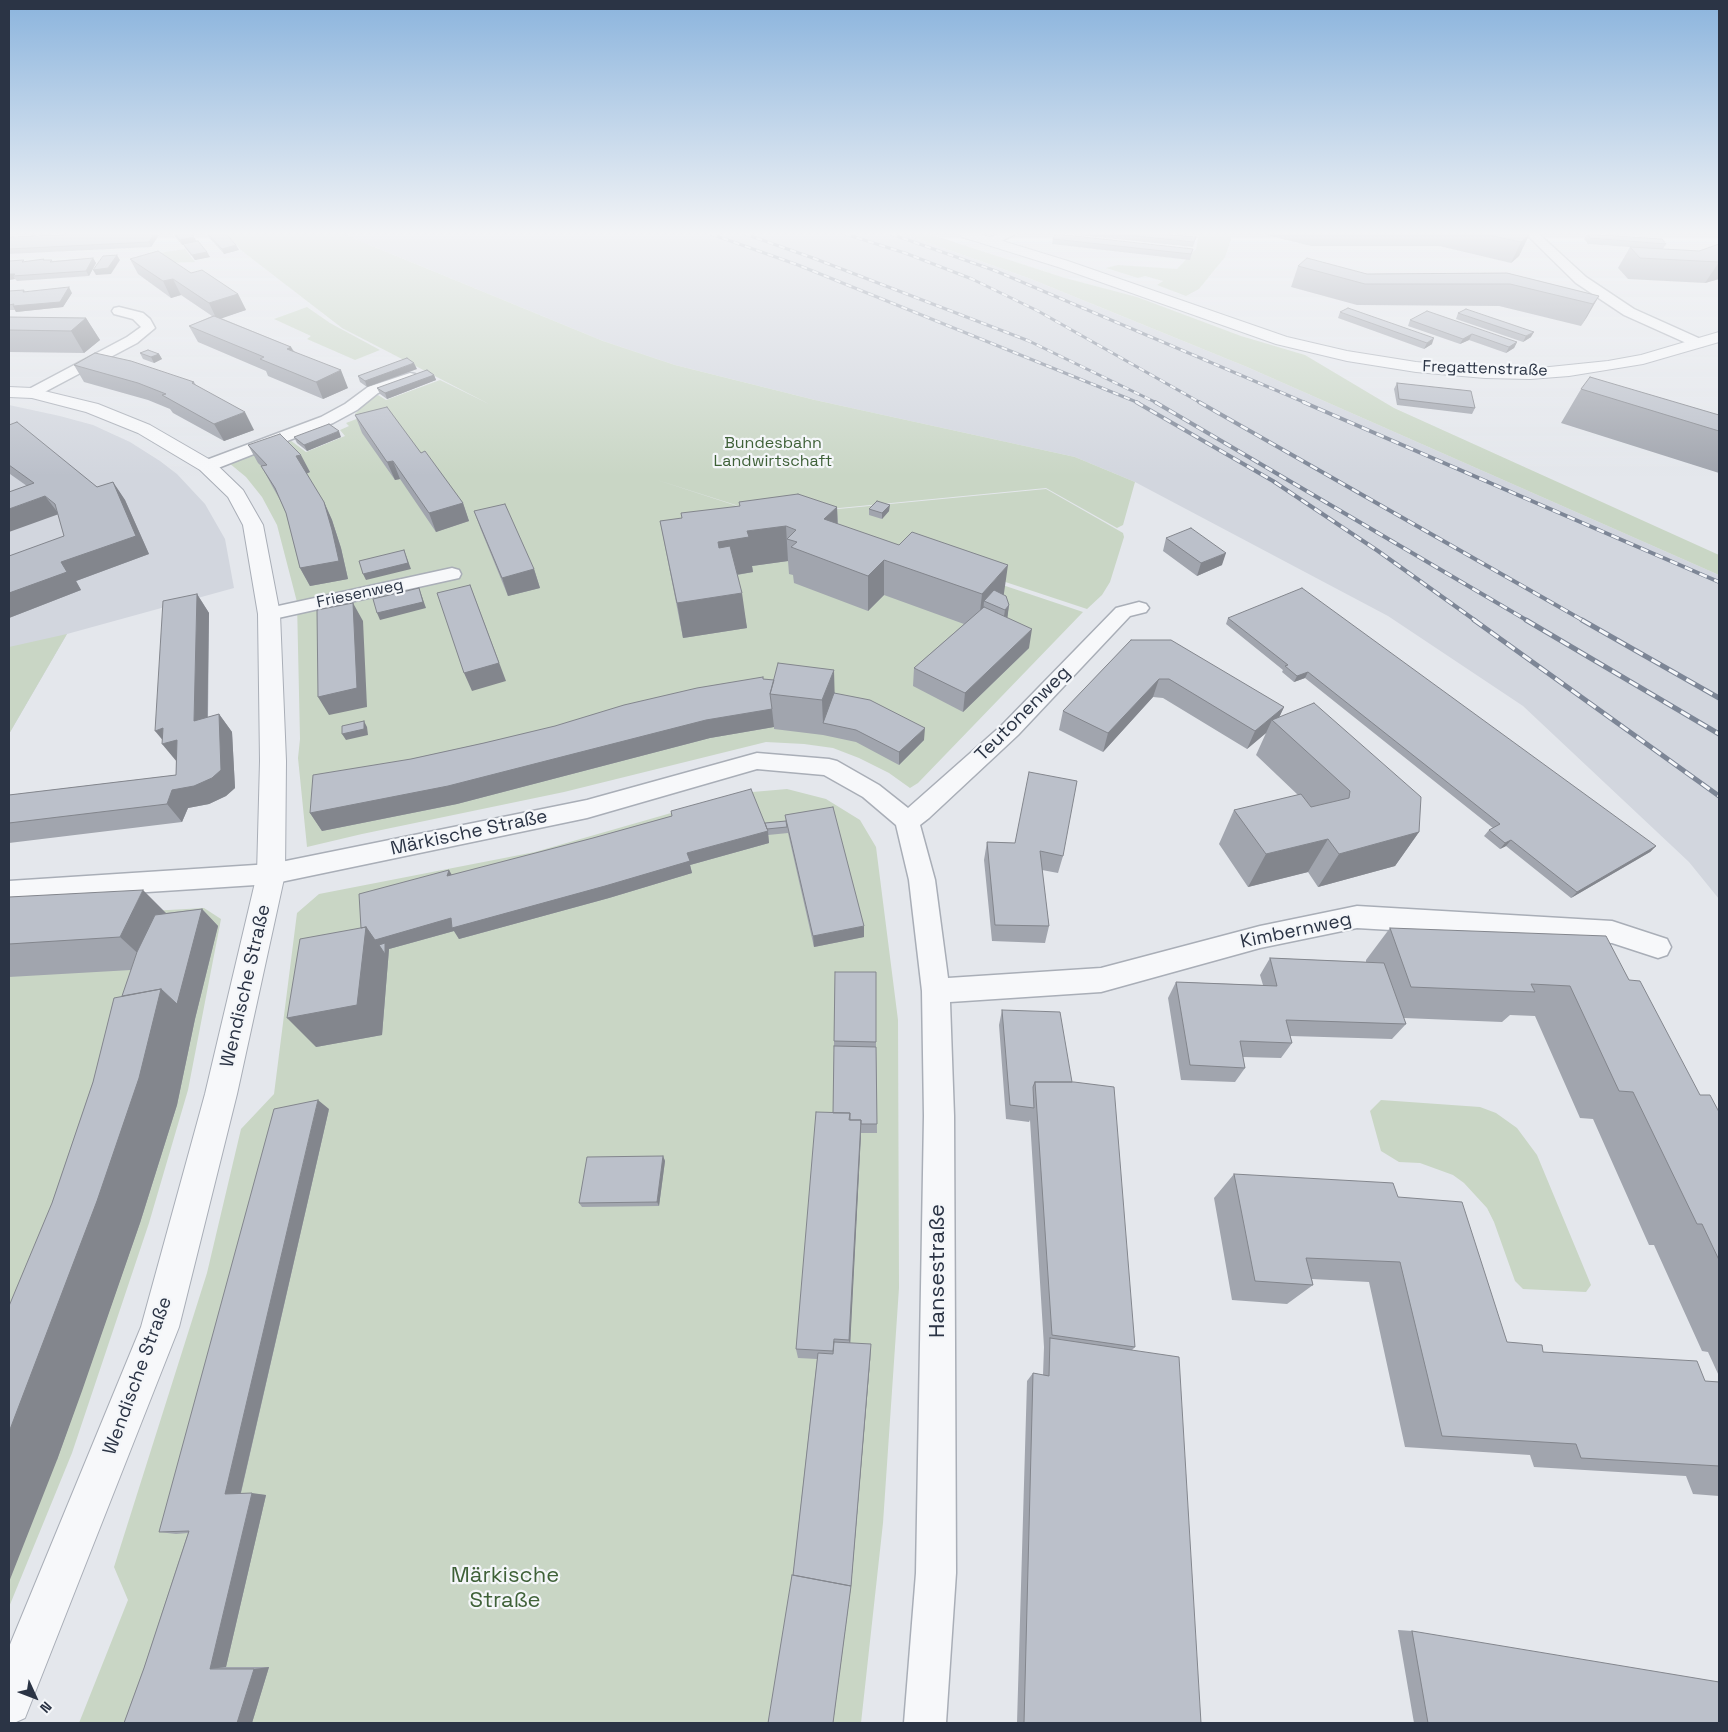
<!DOCTYPE html>
<html>
<head>
<meta charset="utf-8">
<style>
	body { margin:0 }
	#map { position:relative; width:1728px; height:1732px; overflow:hidden; background:#e4e7ec; font-family:"Space Grotesk",sans-serif }
	canvas { display:block }
	.frame { position:absolute; inset:0; border:10px solid #2b3445; pointer-events:none }
	.north { position:absolute; left:10px; top:1672px; width:50px; height:50px; -webkit-text-stroke:4px #f4f6f9; paint-order:stroke; rotate:133deg; font-size:14px; font-weight:700; line-height:20px; text-align:center; color:#2b3445 }
	.north::after { content:''; display:block; margin:auto; width:18px; height:22px; background:#2b3445; clip-path:polygon(50% 0,100% 100%,50% 72%,0 100%) }
</style>
</head>
<body>
<div id="map">
<canvas width="1728" height="1732"></canvas>
<div class="frame"></div>
<div class="north">N</div>
</div>
<script>
const c = document.querySelector('canvas').getContext('2d');
c.lineJoin = 'round';
function paint(path, color) {
  c.fillStyle = color;
  c.fill(path, 'evenodd');
}
function toPath(rows) {
  const path = new Path2D();
  for (const r of rows) {
    path.moveTo(r[0], r[1]);
    for (let i = 2; i < r.length; i += 2) path.lineTo(r[i], r[i + 1]);
  }
  return path;
}
function strokePath(path, color, width, dash) {
  c.strokeStyle = color;
  c.lineWidth = width;
  c.lineCap = dash ? 'butt' : 'round';
  c.setLineDash(dash || []);
  c.stroke(path);
}
function label(font, color, halo, rows, align = 'center') {
  c.font = font + ' "Space Grotesk",sans-serif';
  c.lineWidth = 4.5;
  c.setLineDash([]);
  c.textBaseline = 'middle';
  c.strokeStyle = halo;
  c.fillStyle = color;
  for (const [text, x, y, turn = 0] of rows) {
    c.save();
    c.translate(x, y);
    c.rotate((+turn || 0) * Math.PI / 180);
    c.textAlign = isNaN(turn) ? turn : align;
    if (halo) c.strokeText(text, 0, 0);
    c.fillText(text, 0, 0);
    c.restore();
  }
}
const built = toPath([
	[343,234,904,234,1031,279,1247,367,1719,575,1719,899,1689,862,1523,706,1388,616,1135,482,1075,457,815,400,675,365,603,341],
	[9,405,60,416,93,425,130,442,160,461,177,474,205,504,225,539,234,588,67,634,9,734]
]);
const green = toPath([
	[226,234,343,234,603,341,675,365,815,400,1075,457,1135,482,1123,525,1117,528,1046,488,767,515,654,479,768,516,791,514,1083,612,918,783,910,788,889,773,859,758,833,748,804,744,766,742,564,792,362,834,307,847,298,758,300,739,297,602,277,525,262,497,246,477,229,463,290,440,306,452,345,436,340,430,349,426,346,423,359,418,355,414,371,397,378,395,386,400,440,380,489,404,342,328,242,251],
	[904,234,929,234,1065,278,1137,297,1241,336,1305,355,1394,408,1719,555,1719,575,1247,367,1031,279],
	[1199,234,1231,234,1231,240,1225,257,1199,289,1186,296,1157,285,1163,281,1145,276,1138,278,1106,268,1118,265,1177,269,1196,249],
	[185,249,195,262,136,264,131,262,133,259,145,255],
	[307,307,330,323,380,350,355,360,307,339,311,336,274,319],
	[1046,489,1123,533,1124,537,1110,582,1102,595,1087,609,797,513],
	[67,634,9,734,9,647],
	[787,789,826,799,860,820,876,847,898,1020,899,1288,883,1523,861,1723,79,1723,128,1600,114,1567,207,1273,241,1129,274,1094,297,913,319,894,535,852,741,793],
	[204,908,221,919,188,1090,149,1223,72,1453,9,1607,9,919],
	[1381,1100,1480,1107,1496,1113,1517,1128,1537,1155,1591,1285,1586,1292,1523,1289,1515,1281,1494,1222,1487,1208,1464,1183,1453,1175,1420,1163,1399,1162,1381,1151,1370,1111]
]);
const minor = toPath([
	[999,234,1015,234,996,244,988,244,986,241,988,238,999,234],
	[1526,234,1539,234,1586,277,1634,309,1703,340,1705,343,1703,346,1693,346,1624,315,1576,283,1526,234],
	[119,307,143,313,150,319,155,328,137,343,37,396,27,396,24,393,27,390,127,337,141,327,133,319,114,314,112,311,114,308,119,307],
	[410,373,415,374,417,377,415,380,378,393,357,410,333,423,213,470,207,471,201,470,199,466,201,462,321,417,345,404,368,387,410,373],
	[452,568,459,570,461,574,459,578,269,620,262,618,259,614,262,610,269,608,452,568],
	[1139,602,1146,604,1149,608,1146,612,1130,616,1018,735,929,818,920,825,935,880,948,978,1101,968,1260,926,1357,906,1612,921,1667,939,1671,947,1667,955,1658,958,1612,943,1357,928,1260,948,1101,992,950,1002,954,1116,956,1573,946,1723,904,1723,916,1573,924,1116,922,991,909,880,896,825,863,797,824,775,757,769,587,818,271,884,9,901,9,881,271,864,587,800,757,753,829,759,837,761,879,785,908,808,1002,725,1116,608,1139,602]
]);
const tertiary = toPath([
	[960,234,980,234,1068,261,1287,337,1347,351,1416,362,1485,368,1530,369,1608,361,1641,355,1719,332,1719,342,1643,364,1569,376,1530,379,1485,378,1416,372,1347,361,1276,344,1058,267,962,237,960,234],
	[9,387,32,388,98,404,150,425,214,462,243,490,263,525,280,614,286,761,285,874,237,1094,179,1327,25,1718,14,1723,9,1723,9,1647,141,1327,205,1094,257,874,260,761,258,614,243,525,228,497,200,470,138,433,86,412,32,398,9,397,9,387]
]);
const railFar2 = toPath([
	[711,234,798,265,1139,403],
	[745,234,813,258,1029,341,1157,403],
	[845,234,905,253,972,279,1038,311,1201,403],
	[891,234,996,271,1306,403]
]);
const railFar1 = toPath([
	[1136,402,1273,481,1378,551,1476,621],
	[1155,402,1528,621],
	[1199,402,1584,621],
	[1303,402,1719,582]
]);
const rail = toPath([
	[1474,620,1719,796],
	[1526,620,1719,734],
	[1582,620,1719,698]
]);
const wall = toPath([
	[173,234,192,234,196,241,207,252,210,257,195,260,186,249,184,245,182,245],
	[206,234,226,234,236,245,239,250,224,254],
	[1068,234,1163,234,1196,237,1193,247],
	[1263,234,1523,234,1529,235,1519,256,1511,263,1439,246,1311,246],
	[1587,234,1666,244,1663,249,1699,251,1719,244,1719,279,1705,283,1628,279,1618,268,1630,247,1644,248,1588,244,1584,239],
	[159,235,151,247,9,254,9,240],
	[1053,239,1193,249,1190,260,1052,244],
	[93,258,96,263,89,276,17,281,15,279,9,280,9,261,25,262,44,259,44,260,53,261],
	[130,259,191,273,238,294,246,310,221,318,291,347,294,351,348,388,323,399,268,376,266,371,198,342,189,326,212,316,181,295,171,298,138,274],
	[1298,266,1367,274,1507,273,1599,296,1581,326,1499,306,1357,305,1291,287],
	[24,290,25,292,72,293,63,307,16,312,15,310,9,310,9,291],
	[1340,312,1432,344,1424,349,1338,318],
	[1458,313,1531,337,1523,342,1456,319],
	[9,317,86,318,100,340,84,353,9,352],
	[1410,320,1517,342,1514,348,1506,353,1469,340,1460,344,1408,326],
	[140,353,159,354,162,359,154,363,143,359],
	[74,365,194,382,196,385,254,430,224,441,173,413,170,409,148,400,84,382],
	[417,369,367,387,360,382,358,376],
	[434,375,436,380,387,399,380,394,377,388],
	[1397,383,1475,408,1472,414,1397,405,1394,389],
	[1581,389,1719,415,1719,473,1561,423],
	[355,415,421,453,463,503,469,521,436,532,400,479,395,480,362,433],
	[9,425,97,487,113,482,125,500,149,554,76,581,81,590,9,618,64,536,58,514,27,486,10,474,9,474],
	[294,437,341,437,307,451,297,443],
	[248,445,310,472,306,474,324,502,332,520,341,548,348,579,310,586,300,568,286,513,280,500,271,484,262,467,258,463],
	[837,507,838,524,1004,595,1009,605,1007,618,1029,648,963,712,913,686,914,668,964,624,884,595,868,611,794,583,793,575,789,574,788,561,752,566,753,572,737,575,747,628,683,638,660,521],
	[869,509,889,511,882,519,869,515],
	[474,511,534,569,540,588,508,596,481,530],
	[1166,538,1222,565,1197,576,1163,551],
	[197,594,209,613,208,717,219,714,232,732,235,788,226,796,209,804,188,808,182,822,9,843,9,795,176,775,176,761],
	[1228,618,1656,846,1650,852,1571,898,1506,846,1500,849,1484,836,1489,830,1493,828,1305,678,1294,682,1282,672,1283,670,1226,624],
	[1131,640,1284,707,1279,717,1419,832,1395,866,1318,887,1308,872,1248,887,1219,844,1234,810,1298,795,1256,755,1266,733,1247,749,1163,698,1153,697,1103,752,1059,730,1063,711],
	[763,679,834,693,924,740,899,765,856,742,823,735,774,729,774,727,710,738,457,804,322,831,310,813,411,759,484,743],
	[671,811,765,823,786,821,785,815,864,937,814,947,788,833,768,835,769,843,690,865,692,873,609,898,459,939,454,931,389,949,382,1035,316,1047,361,928,452,875,593,838,672,816],
	[987,842,1015,843,1063,856,1058,873,1042,870,1049,926,1045,943,992,941,984,860],
	[9,897,166,913,202,909,218,926,195,1019,177,1105,140,1223,57,1460,52,1203,131,970,9,977],
	[1390,928,1629,980,1700,1095,1719,1112,1719,1376,1708,1352,1702,1351,1654,1245,1649,1245,1593,1119,1580,1118,1535,1016,1510,1015,1502,1022,1404,1018,1406,1024,1392,1039,1290,1036,1292,1043,1281,1058,1243,1057,1245,1068,1235,1082,1181,1080,1168,998,1176,982,1263,985,1260,975,1270,958,1366,962,1366,960],
	[835,972,876,1042,877,1133,861,1133,850,1343,871,1350,851,1586,793,1575,817,1359,798,1358,796,1349,833,1113],
	[1002,1010,1072,1082,1135,1347,1132,1350,1201,1723,1017,1723,1027,1381,1033,1373,1043,1375,1044,1347,1030,1120,1029,1122,1006,1119,999,1025],
	[329,1109,241,1493,266,1495,226,1667,269,1667,252,1723,124,1723,144,1668,188,1533,176,1534,159,1532],
	[663,1156,665,1161,659,1206,582,1207,579,1203],
	[1234,1174,1398,1197,1507,1342,1543,1352,1705,1381,1719,1382,1719,1496,1693,1494,1686,1476,1534,1467,1530,1455,1405,1447,1369,1282,1312,1279,1313,1285,1287,1304,1232,1300,1214,1198],
	[1398,1630,1412,1631,1719,1723,1414,1723]
]);
const shadedWall = toPath([
	[154,234,158,234,159,235,151,247,149,242],
	[1529,235,1519,256,1511,263,1521,242],
	[194,237,197,242,182,245,180,240],
	[236,245,239,250,224,254,222,249],
	[207,252,210,257,195,260,192,255],
	[117,255,120,260,111,274,96,275,93,270],
	[93,258,96,263,89,276,86,271],
	[1719,262,1719,279,1705,283],
	[9,274,15,274,13,276,15,279,9,280],
	[173,279,181,295,171,298,163,281],
	[69,287,72,293,63,307,16,312,13,306],
	[238,294,246,310,217,320,209,303],
	[1599,296,1587,317,1581,326,1593,304],
	[86,318,100,340,84,353,71,331],
	[1534,332,1531,337,1523,342,1526,336],
	[1472,334,1469,340,1460,344,1463,339],
	[1434,338,1432,344,1424,349,1427,343],
	[1517,342,1514,348,1506,353,1509,347],
	[291,347,299,364,287,349],
	[159,354,162,359,154,363,151,357],
	[414,363,417,369,367,387,365,381],
	[341,370,348,388,323,399,316,382],
	[434,375,436,380,387,399,385,393],
	[245,412,254,430,224,441,214,424],
	[339,431,341,437,307,451,304,445],
	[301,455,310,472,305,474,296,456],
	[393,461,400,479,395,480,387,462],
	[113,482,125,500,149,554,76,581,81,590,9,618,9,593,61,562],
	[45,496,59,514,9,532,9,509],
	[324,502,332,520,341,548,348,579,310,586,300,568],
	[463,503,469,521,436,532,429,513],
	[890,505,889,511,882,519,882,513],
	[837,507,838,542,824,519],
	[786,526,788,561,752,566,753,572,723,577,718,542,747,531],
	[404,550,411,569,366,580,363,574],
	[1226,553,1222,565,1197,576,1201,563],
	[884,560,884,595,868,611,868,576],
	[1008,565,1003,600,984,601,982,626,978,630,982,594],
	[534,569,540,588,508,596,502,578],
	[470,585,506,681,472,691,464,673],
	[419,588,426,608,380,620,377,613],
	[742,593,747,628,683,638,677,603],
	[197,594,209,613,207,739,194,721],
	[353,603,363,621,367,707,329,715,318,697],
	[1009,605,1006,629,1001,635,1005,610],
	[1032,629,1029,648,963,712,965,693],
	[834,670,835,706,823,723,822,700],
	[1308,672,1305,678,1294,682,1297,676],
	[1159,679,1153,697,1103,752,1108,733],
	[1284,707,1276,724,1272,720,1266,733,1247,749,1255,731],
	[772,709,774,727,710,738,457,804,322,831,310,813,706,720],
	[219,714,232,732,235,788,226,796,209,804,188,808,182,822,167,804,172,790],
	[364,721,367,727,368,735,346,740,342,734],
	[163,728,177,740,177,762,162,744,165,743,155,731],
	[925,728,924,740,899,765,899,752],
	[768,831,769,843,690,865,692,873,609,898,459,939,454,931,389,949,382,1035,316,1047,287,1018,366,927,687,853],
	[1419,832,1395,866,1318,887,1339,854],
	[1328,839,1308,872,1248,887,1266,854],
	[1511,840,1506,846,1500,849,1505,843],
	[1656,846,1650,852,1571,898,1577,892],
	[449,870,456,882,447,876],
	[143,890,176,923,155,969,120,937],
	[202,909,218,926,195,1019,177,1105,140,1223,82,1391,57,1460,9,1582,9,1432,161,989],
	[864,926,864,937,814,947,813,936],
	[318,1100,329,1109,240,1496,225,1494],
	[861,1120,861,1134,850,1348,849,1340],
	[663,1156,665,1161,659,1206,657,1202],
	[871,1350,851,1586,833,1723],
	[252,1493,266,1495,226,1667,210,1669],
	[269,1667,252,1723,237,1723,254,1669]
]);
const building = toPath([
	[80,234,154,234,149,242,9,249,9,240,11,237,80,234],
	[175,234,192,234,194,237,180,240,175,234],
	[208,234,226,234,236,245,222,249,208,234],
	[1055,234,1057,234,1193,249,1191,254,1053,239,1055,234],
	[1117,234,1163,234,1196,237,1194,242,1117,234],
	[1484,234,1523,234,1529,235,1521,242,1484,234],
	[1587,234,1662,239,1666,244,1590,238,1587,234],
	[198,241,207,252,192,255,183,244,198,241],
	[1719,244,1719,262,1640,258,1630,247,1699,251,1719,244],
	[158,251,191,273,202,270,238,294,209,303,173,279,163,281,130,259,158,251],
	[117,255,108,268,93,270,103,256,117,255],
	[93,258,86,271,13,276,15,274,9,274,9,261,24,260,22,262,44,259,43,260,52,260,50,262,93,258],
	[1307,258,1367,274,1507,273,1599,296,1593,304,1510,284,1365,284,1298,266,1307,258],
	[69,287,60,302,13,306,14,304,9,305,9,291,24,290,23,292,69,287],
	[1348,308,1434,338,1427,343,1340,312,1348,308],
	[1466,309,1534,332,1526,336,1458,313,1466,309],
	[1427,311,1517,342,1509,347,1472,334,1463,339,1410,320,1427,311],
	[214,316,291,347,287,349,341,370,316,382,260,359,264,357,189,326,214,316],
	[9,317,86,318,71,331,9,330,9,317],
	[148,350,159,354,151,357,140,353,148,350],
	[95,353,131,361,194,382,192,383,245,412,214,424,162,395,166,394,138,383,74,365,95,353],
	[407,358,414,363,365,381,358,376,407,358],
	[427,370,434,375,385,393,377,388,427,370],
	[1590,377,1719,415,1719,431,1581,389,1590,377],
	[1397,383,1471,391,1475,408,1399,399,1397,383],
	[387,407,421,453,425,451,463,503,429,513,393,461,387,462,355,415,387,407],
	[17,422,97,487,113,482,136,536,61,562,67,572,9,593,9,556,64,536,55,504,45,496,9,509,9,492,34,483,9,465,9,425,17,422],
	[329,424,339,431,304,445,294,437,329,424],
	[280,434,301,455,296,456,324,502,332,530,339,561,300,568,286,513,275,488,261,466,267,465,248,445,280,434],
	[798,494,837,507,824,519,899,545,912,532,1008,565,982,594,884,560,868,576,791,547,797,542,787,539,796,530,786,526,747,531,749,537,718,542,719,548,730,546,742,593,677,603,660,521,682,518,681,513,740,506,739,502,798,494],
	[877,501,890,505,882,513,869,509,877,501],
	[505,504,534,569,502,578,474,511,505,504],
	[1191,528,1226,553,1201,563,1166,538,1191,528],
	[404,550,408,563,363,574,359,561,404,550],
	[470,585,499,663,464,673,437,593,470,585],
	[419,588,423,602,377,613,373,599,419,588],
	[1302,588,1656,846,1577,892,1511,840,1505,843,1489,830,1500,824,1308,672,1297,676,1285,666,1288,665,1228,618,1302,588],
	[994,590,1006,596,1009,605,1005,610,984,601,994,590],
	[197,594,194,721,219,714,221,770,212,778,194,786,172,790,167,804,9,823,9,795,176,775,177,740,162,744,163,728,155,731,163,601,197,594],
	[353,603,357,688,318,697,317,610,353,603],
	[984,607,1032,629,965,693,914,668,984,607],
	[1131,640,1171,640,1284,707,1255,731,1169,679,1159,679,1108,733,1063,711,1131,640],
	[778,663,834,670,822,700,770,694,778,663],
	[763,677,763,679,774,680,770,694,772,709,706,720,448,786,310,813,313,775,411,759,484,743,555,726,624,705,697,688,763,677],
	[834,693,870,700,925,728,899,752,856,730,823,723,834,693],
	[1314,703,1421,797,1419,832,1339,854,1328,839,1266,854,1234,810,1301,794,1311,807,1349,798,1350,791,1272,720,1314,703],
	[364,721,364,729,342,734,342,726,364,721],
	[1029,772,1077,781,1063,856,1040,851,1049,926,995,925,987,842,1015,843,1029,772],
	[751,789,768,831,687,853,690,861,605,886,452,928,451,918,375,940,366,927,361,928,359,894,449,870,447,876,593,838,672,816,671,811,751,789],
	[833,807,864,926,813,936,785,815,833,807],
	[786,821,787,827,767,829,765,823,786,821],
	[143,890,120,937,9,944,9,897,143,890],
	[202,909,177,1004,161,989,122,996,137,952,155,915,202,909],
	[366,927,357,1005,287,1018,300,939,366,927],
	[1390,928,1606,936,1629,980,1640,981,1700,1095,1710,1095,1719,1112,1719,1260,1702,1224,1697,1224,1633,1092,1619,1091,1570,986,1531,984,1535,992,1411,987,1390,928],
	[385,943,385,954,379,945,385,943],
	[1270,958,1384,963,1406,1024,1286,1020,1292,1043,1240,1041,1245,1068,1190,1065,1176,982,1277,986,1270,958],
	[835,972,876,972,876,1042,834,1041,835,972],
	[161,989,139,1078,97,1201,9,1432,9,1306,52,1203,93,1082,114,998,161,989],
	[1002,1010,1060,1012,1072,1082,1035,1082,1033,1087,1034,1108,1010,1105,1002,1010],
	[834,1046,876,1047,877,1124,861,1124,861,1120,850,1120,850,1113,833,1113,834,1046],
	[1035,1082,1074,1082,1114,1087,1135,1347,1052,1335,1035,1082],
	[318,1100,225,1494,252,1493,210,1669,254,1669,237,1723,124,1723,144,1668,189,1531,159,1532,274,1109,318,1100],
	[816,1112,850,1113,849,1120,861,1120,849,1340,834,1339,833,1351,796,1349,816,1112],
	[663,1156,657,1202,579,1203,587,1157,663,1156],
	[1234,1174,1393,1183,1398,1197,1462,1202,1507,1342,1542,1345,1543,1352,1697,1361,1705,1381,1719,1382,1719,1466,1581,1458,1576,1444,1442,1436,1400,1262,1306,1258,1313,1285,1255,1281,1234,1174],
	[1050,1338,1179,1357,1201,1723,1024,1723,1033,1373,1049,1376,1050,1338],
	[834,1342,871,1344,851,1586,793,1575,818,1353,833,1354,834,1342],
	[792,1575,851,1586,833,1723,768,1723,792,1575],
	[1412,1631,1719,1682,1719,1723,1428,1723,1412,1631]
]);
const farStreetnames = [
	["Fregattenstraße",1485,369,2],
	["Friesenweg",360,594,-12]
];
const farParknames = [
	["Bundesbahn",773,444],
	["Landwirtschaft",773,462]
];
const streetNames = [
	["Teutonenweg",1023,714,-45],
	["Märkische Straße",469,833,-12],
	["Kimbernweg",1296,931,-12],
	["Wendische Straße",246,986,-77],
	["Wendische Straße",138,1376,-70]
];
const nearStreetnames = [
	["Hansestraße",938,1271,-90]
];
const nearParknames = [
	["Märkische",505,1576],
	["Straße",505,1601]
];
paint(built, '#d2d6de');
paint(green, '#c9d6c5');
strokePath(minor, '#a9aeb7', 3);
strokePath(tertiary, '#a9aeb7', 2);
paint(minor, '#f7f8fa');
paint(tertiary, '#f7f8fa');
strokePath(railFar2, '#7d8696', 3);
strokePath(railFar1, '#7d8696', 4);
strokePath(rail, '#7d8696', 5);
strokePath(railFar2, '#f4f6f9', 2, [6]);
strokePath(railFar1, '#f4f6f9', 2.5, [8]);
strokePath(rail, '#f4f6f9', 3, [10]);
paint(wall, '#a1a5ae');
paint(shadedWall, '#83868d');
paint(building, '#bbc0ca');
strokePath(building, '#83868d', 1);
const sky = c.createLinearGradient(0, 0, 0, 476);
sky.addColorStop(0, '#8bb4dd');
sky.addColorStop(0.49, '#f3f4f6');
sky.addColorStop(1, '#f3f4f600');
c.fillStyle = sky;
c.fillRect(0, 0, 1728, 476);
label('16px', '#2b3445', '#f4f6f9', farStreetnames);
label('16px', '#3f6138', '#f4f6f9', farParknames);
label('19px', '#2b3445', '#f4f6f9', streetNames);
label('22px', '#2b3445', '#f4f6f9', nearStreetnames);
label('22px', '#3f6138', '#f4f6f9', nearParknames);
</script>
</body>
</html>
